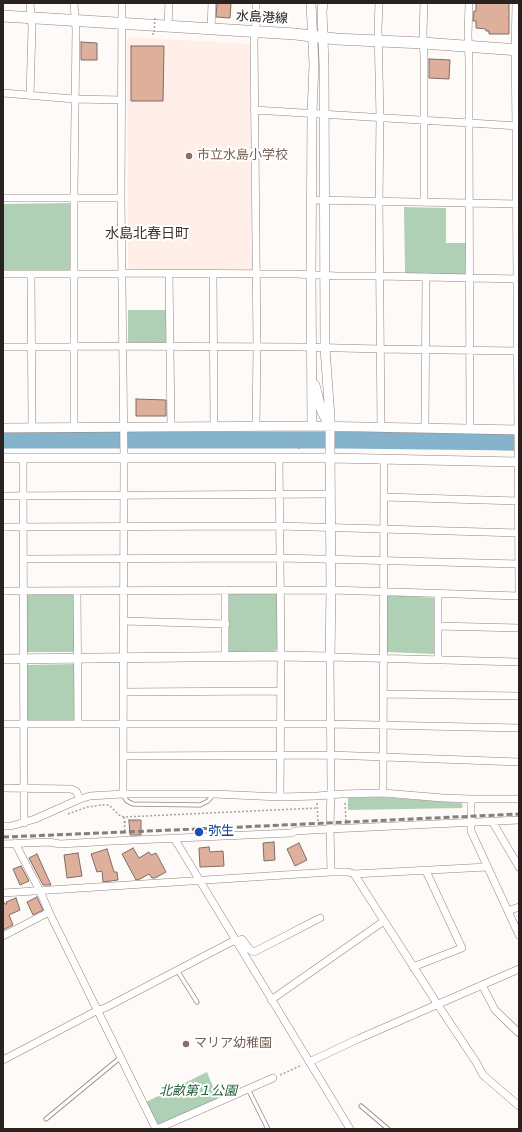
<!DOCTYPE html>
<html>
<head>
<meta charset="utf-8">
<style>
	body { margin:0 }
	#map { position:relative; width:522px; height:1132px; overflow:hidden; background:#fdfaf8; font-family:"Times New Roman",serif }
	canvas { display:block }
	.frame { position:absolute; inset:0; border:4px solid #29221f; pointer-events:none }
</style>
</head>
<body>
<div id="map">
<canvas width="522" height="1132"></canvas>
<div class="frame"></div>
</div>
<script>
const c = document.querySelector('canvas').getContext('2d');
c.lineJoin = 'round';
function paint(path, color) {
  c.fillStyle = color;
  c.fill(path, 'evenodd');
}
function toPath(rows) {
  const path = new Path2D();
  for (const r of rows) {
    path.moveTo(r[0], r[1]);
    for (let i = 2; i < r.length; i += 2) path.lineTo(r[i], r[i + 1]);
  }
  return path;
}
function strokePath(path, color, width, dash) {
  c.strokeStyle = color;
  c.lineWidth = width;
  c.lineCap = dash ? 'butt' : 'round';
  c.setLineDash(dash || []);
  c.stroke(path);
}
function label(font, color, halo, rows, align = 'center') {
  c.font = font + ' "Times New Roman","Noto Sans JP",serif';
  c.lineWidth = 4;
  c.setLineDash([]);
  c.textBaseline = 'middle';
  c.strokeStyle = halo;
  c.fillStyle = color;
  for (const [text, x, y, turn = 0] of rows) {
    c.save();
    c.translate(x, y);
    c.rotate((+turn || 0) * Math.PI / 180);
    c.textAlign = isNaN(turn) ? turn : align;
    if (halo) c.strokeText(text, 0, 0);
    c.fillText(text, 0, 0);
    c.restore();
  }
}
const built = toPath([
	[131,37,250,44,252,271,131,270,128,267,127,39]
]);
const green = toPath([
	[72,203,72,271,3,272,3,204],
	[404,207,446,208,446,243,466,243,465,275,405,274],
	[128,310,167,310,168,343,128,343],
	[228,594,277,594,277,649,275,651,229,652],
	[27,595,74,595,74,652,26,652,26,596],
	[387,595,436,598,435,654,386,652],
	[74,664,75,720,74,721,26,720,26,665],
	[380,797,461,803,463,805,462,808,348,810,348,798],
	[207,1072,218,1099,161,1125,156,1123,146,1102]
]);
const stream = toPath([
	[3,446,337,445,517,449]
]);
const river = toPath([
	[3,440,341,440,519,442]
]);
const building = toPath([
	[217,3,231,3,230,18,216,17,217,3],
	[476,3,509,3,509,34,489,34,489,31,486,31,486,29,476,28,476,21,473,21,474,11,476,11,476,3],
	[81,42,97,43,97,60,81,60,81,42],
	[131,46,164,46,163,101,131,101,131,46],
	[429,59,450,60,449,79,429,78,429,59],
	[136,399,166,400,166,416,136,416,136,399],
	[129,820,141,820,141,835,130,835,129,820],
	[274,842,275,860,264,861,263,843,274,842],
	[299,843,307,860,295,866,287,849,299,843],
	[209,847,210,852,223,851,224,866,200,867,199,848,209,847],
	[133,848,139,858,149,852,151,855,156,853,166,872,155,878,152,878,149,874,140,879,136,880,122,854,133,848],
	[107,849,114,872,117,872,118,880,103,882,102,871,97,872,91,854,107,849],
	[78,853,82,876,67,878,64,855,78,853],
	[37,854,51,885,43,885,29,858,37,854],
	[21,866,29,881,20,885,13,869,21,866],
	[37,897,43,910,33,915,27,902,37,897],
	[16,898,20,910,9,915,13,925,3,930,3,901,5,904,7,904,6,902,16,898]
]);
const path = toPath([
	[299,449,299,435],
	[317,803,318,821],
	[345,803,346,821],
	[68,814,87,807,101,805,109,805,119,815,124,817,317,808],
	[124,817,125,833],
	[124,822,142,821],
	[280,1075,302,1065]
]);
const service = toPath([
	[123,795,127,801,133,804,200,805,208,801,213,795],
	[177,970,197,1002],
	[248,1089,268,1129],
	[361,1106,388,1129],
	[46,1119,121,1057]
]);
const minor = toPath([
	[74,3,76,30,74,191,74,427],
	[122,3,121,198,124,458,123,794],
	[379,3,378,29,380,117,379,201,381,427],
	[469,3,468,35,469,60,469,123,470,429],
	[516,3,515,50,516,126,519,590],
	[168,26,169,3],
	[211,29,212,3],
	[3,93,74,99,122,100],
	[30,95,32,28,30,3],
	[254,110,519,126],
	[3,198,121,198],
	[312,200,519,204],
	[424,202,424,57,423,32,424,3],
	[169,273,171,426],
	[3,274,117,274,128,273,296,274,337,276,379,276,519,279],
	[31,274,32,427],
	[213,274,214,426],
	[3,347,71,347,79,346,301,347,380,349,517,351],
	[256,426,257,347,254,41,256,23,256,3],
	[425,428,426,277],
	[23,458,24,823],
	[279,458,281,656,280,797],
	[3,496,330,494],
	[384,497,518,501],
	[3,527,279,526,519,533],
	[23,559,280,558,519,564],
	[225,590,225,657],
	[3,591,331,590,519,596],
	[77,591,78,724],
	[438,594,438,660],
	[123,621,226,624],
	[438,626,519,628],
	[123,692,280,691],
	[383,694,519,696],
	[3,724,330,724,519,728],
	[123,756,331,755,519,762],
	[3,788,71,789,76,791,80,799],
	[383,793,384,459],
	[471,799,471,831,519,935],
	[492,821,519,867],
	[3,826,11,826,35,819,80,799,90,796,123,794,214,794,280,797,317,796,341,794,383,793,443,798,471,799,519,799],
	[174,838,350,1129],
	[15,843,40,891,49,912,156,1129],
	[3,844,49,842,60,844,112,841,291,833,295,831,330,829,519,820],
	[331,872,330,829,331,787,330,657,519,662],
	[354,874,438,1005,476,1062,483,1075,519,1106],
	[3,893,331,872,348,872,354,874,487,867],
	[508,911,519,907],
	[3,936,49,912],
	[236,942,242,939,250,950,254,952,258,950,320,918],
	[413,967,462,948,426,871],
	[482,985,495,1010,519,1033],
	[271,1000,384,921],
	[3,1060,98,1010,105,1008,235,940],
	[309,1062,358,1039,519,969],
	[157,1129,273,1078]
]);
const tertiary = toPath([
	[311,3,314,64,312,113,311,275,312,426],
	[315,385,322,412,328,423],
	[3,428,312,426,519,430],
	[3,458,330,458,519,462],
	[3,659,281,656,330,657,331,590,330,448,330,417,325,348,324,65,322,12,323,3]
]);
const secondary = toPath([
	[3,16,295,34,336,39,423,43,519,50]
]);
const rail = toPath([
	[3,837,198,829,519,814]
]);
const pathBridge = toPath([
	[152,34,154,34,155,17,154,17]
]);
const markers = [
	[189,156,4,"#8d6e63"],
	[199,832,5,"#1a4fb4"],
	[186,1044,4,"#8d6e63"]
];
const streetNames = [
	["水島港線",262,18,3]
];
const educationNames = [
	["市立水島小学校",197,156],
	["マリア幼稚園",194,1044]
];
const transitNames = [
	["弥生",208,832]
];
const parkNames = [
	["北畝第１公園",198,1092]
];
const neighbourhoodNames = [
	["水島北春日町",147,234]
];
paint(built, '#ffefe8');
paint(green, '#b0d0b6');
strokePath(stream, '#698898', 3);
strokePath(river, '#85b3cc', 17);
paint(building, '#deb09b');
strokePath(building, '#7c6d66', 1);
strokePath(service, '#94847d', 5);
strokePath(minor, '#94847d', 8);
strokePath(tertiary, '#94847d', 10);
strokePath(secondary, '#94847d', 12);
strokePath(path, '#a8a3a1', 1.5, [2, 2]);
strokePath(service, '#fff', 3.5);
strokePath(minor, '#fff', 7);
strokePath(tertiary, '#fff', 9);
strokePath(secondary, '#fff', 11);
strokePath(rail, '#847f7c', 3, [6, 3]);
strokePath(pathBridge, '#a8a3a1', 1.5, [2, 2]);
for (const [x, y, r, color] of markers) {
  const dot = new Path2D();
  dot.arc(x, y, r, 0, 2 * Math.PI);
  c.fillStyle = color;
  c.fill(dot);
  strokePath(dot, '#fff', 1.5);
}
label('13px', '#29221f', '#fff', streetNames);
label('13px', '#785e54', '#fff', educationNames, 'left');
label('13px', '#164399', '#fff', transitNames, 'left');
label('italic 13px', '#215d34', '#fff', parkNames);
label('14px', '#3e312b', '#fff', neighbourhoodNames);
</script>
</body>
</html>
